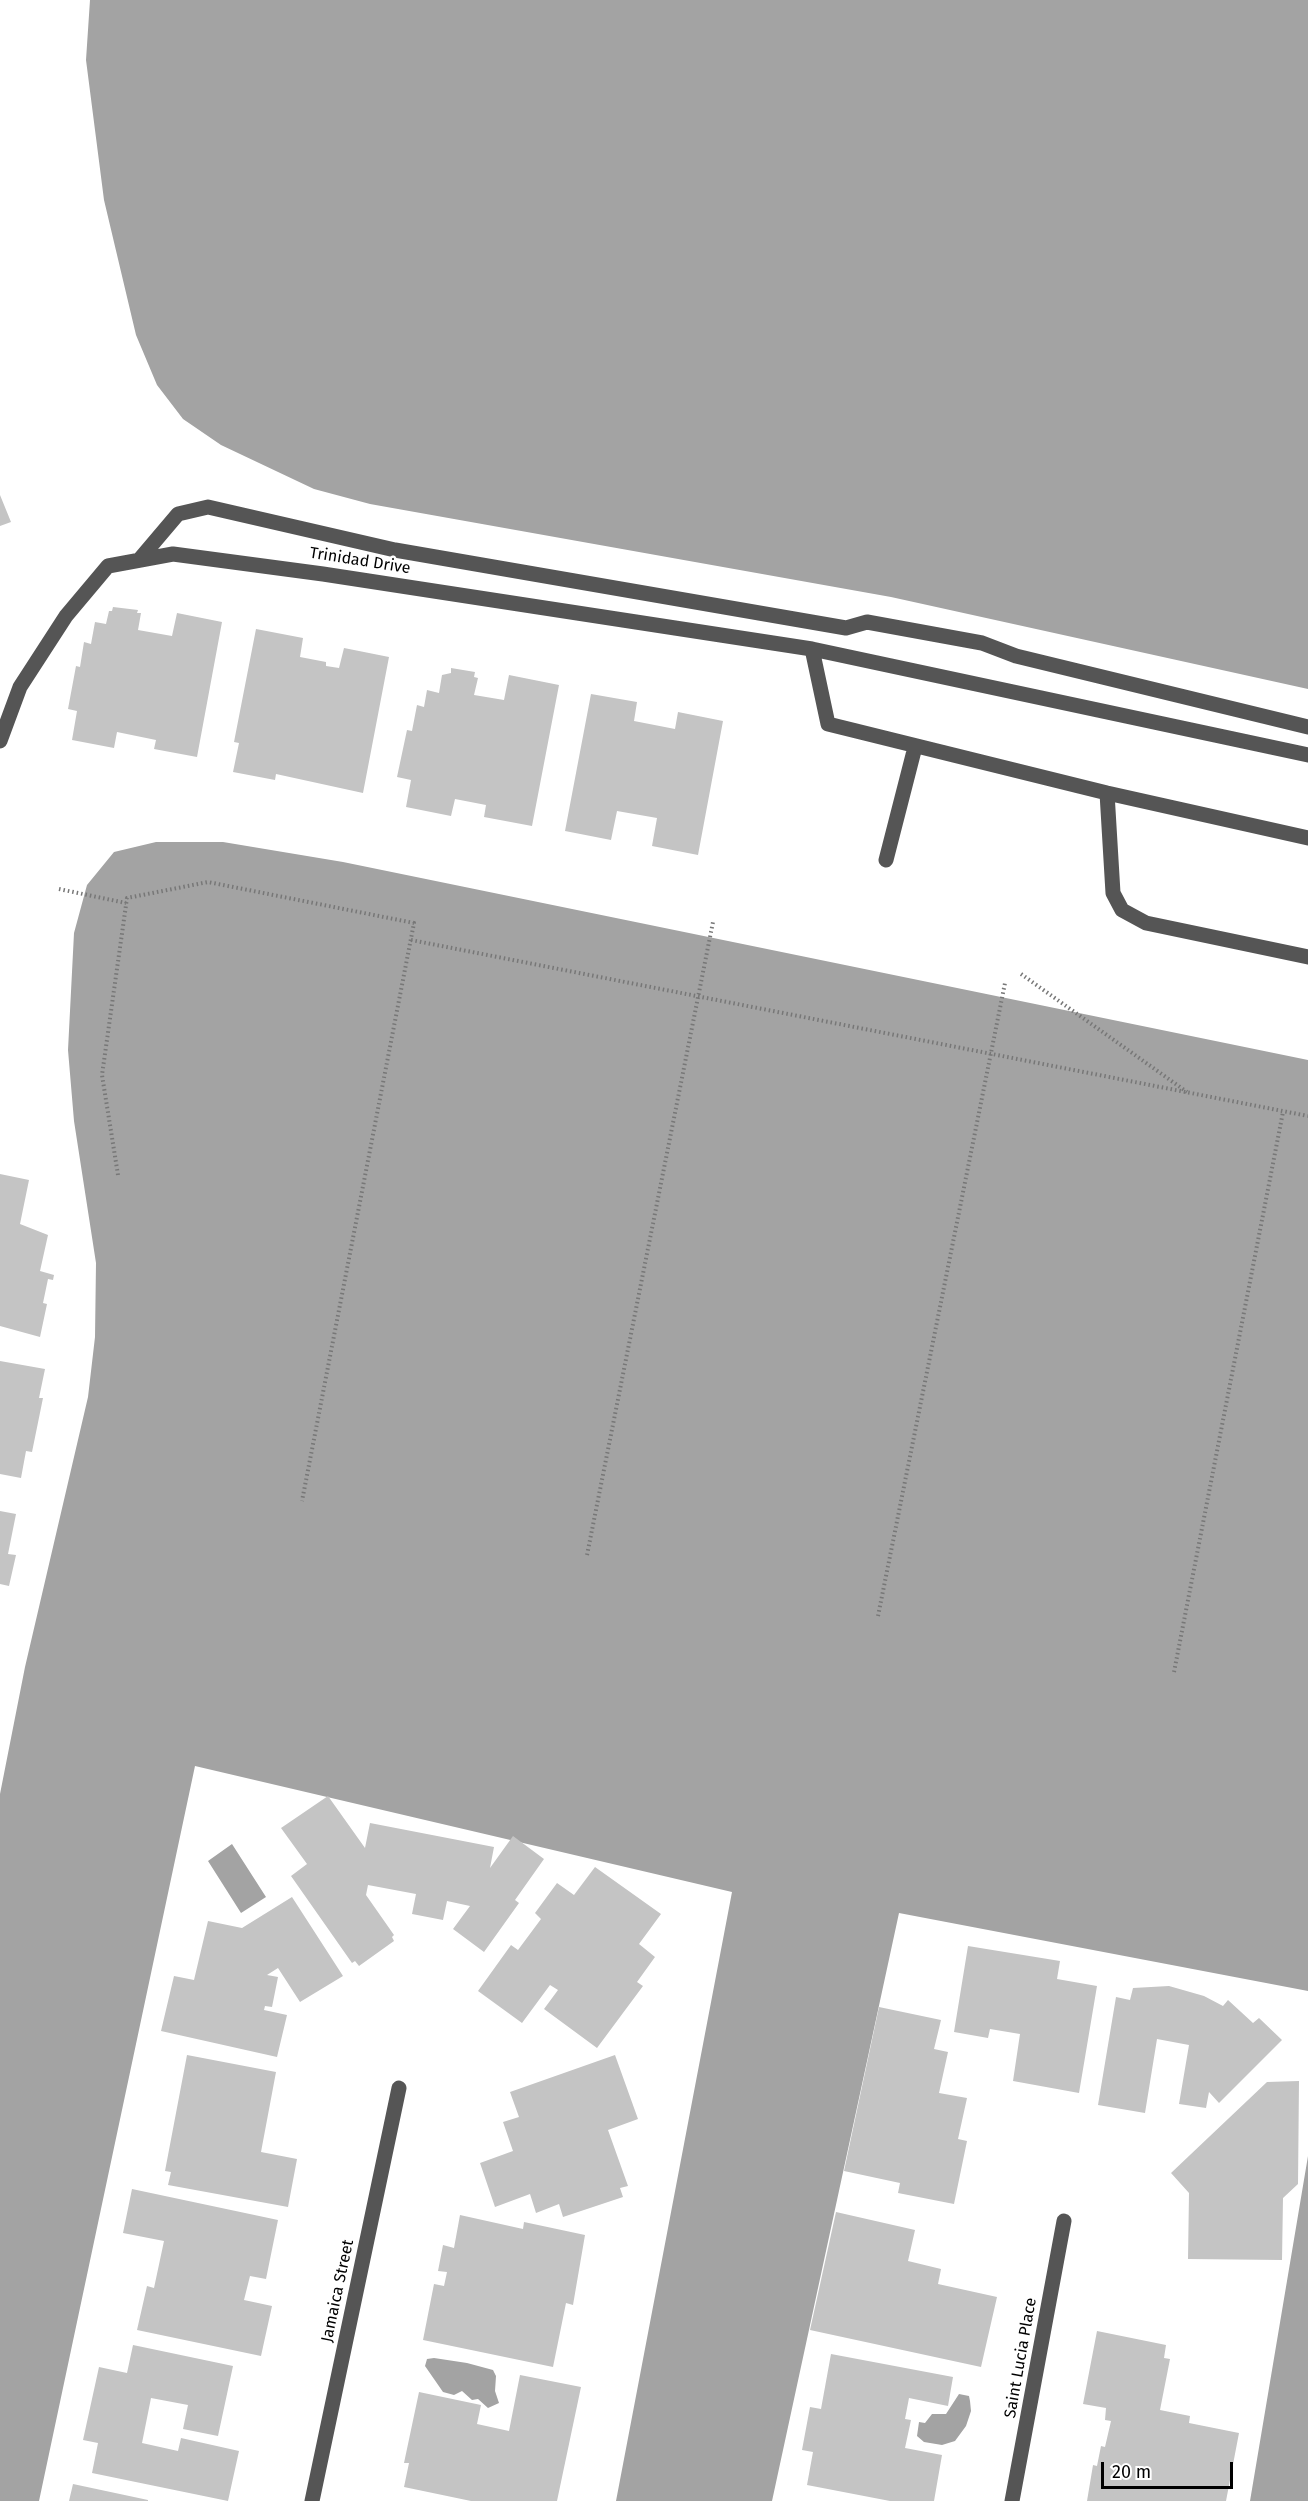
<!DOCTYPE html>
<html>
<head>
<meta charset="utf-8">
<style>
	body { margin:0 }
	#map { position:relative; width:1308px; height:2501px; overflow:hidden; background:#fff; font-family:"Fira Sans",sans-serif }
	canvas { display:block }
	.scale { position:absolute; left:1101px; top:2462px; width:132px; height:27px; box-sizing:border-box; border:3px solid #000; border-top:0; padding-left:8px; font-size:18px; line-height:21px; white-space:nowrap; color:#000; -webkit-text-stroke:4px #fff; paint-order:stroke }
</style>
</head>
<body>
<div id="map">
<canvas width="1308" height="2501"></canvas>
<div class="scale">20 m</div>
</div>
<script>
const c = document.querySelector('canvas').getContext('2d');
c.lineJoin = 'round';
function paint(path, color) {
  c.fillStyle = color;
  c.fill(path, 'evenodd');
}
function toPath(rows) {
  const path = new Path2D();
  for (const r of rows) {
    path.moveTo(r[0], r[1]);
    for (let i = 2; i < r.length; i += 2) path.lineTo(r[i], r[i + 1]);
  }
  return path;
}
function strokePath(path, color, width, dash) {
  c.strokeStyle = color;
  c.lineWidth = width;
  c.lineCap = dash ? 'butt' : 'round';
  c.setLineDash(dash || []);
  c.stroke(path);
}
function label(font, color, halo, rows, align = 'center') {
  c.font = font + ' "Fira Sans",sans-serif';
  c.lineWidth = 5;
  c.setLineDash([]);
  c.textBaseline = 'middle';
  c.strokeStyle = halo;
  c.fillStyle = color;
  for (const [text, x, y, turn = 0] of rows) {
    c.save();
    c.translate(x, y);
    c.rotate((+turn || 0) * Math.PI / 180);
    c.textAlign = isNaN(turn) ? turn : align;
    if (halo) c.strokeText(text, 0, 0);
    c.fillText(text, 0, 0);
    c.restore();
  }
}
const water = toPath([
	[90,0,1308,0,1308,689,891,597,370,504,314,489,221,445,183,419,157,385,136,335,104,200,86,60],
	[156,842,223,842,343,862,1308,1060,1308,1991,899,1913,772,2501,616,2501,732,1892,195,1766,39,2501,0,2501,0,1794,25,1667,88,1397,95,1337,96,1263,74,1121,68,1050,74,933,87,885,114,852],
	[232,1844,266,1897,241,1913,208,1861],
	[1308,2156,1308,2501,1250,2501],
	[434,2358,467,2363,493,2370,496,2376,495,2391,499,2403,488,2408,478,2399,472,2400,462,2391,454,2395,443,2392,425,2366,427,2359],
	[959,2394,969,2396,970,2401,971,2411,966,2426,955,2441,942,2445,924,2442,917,2436,919,2422,925,2423,932,2414,946,2414]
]);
const building = toPath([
	[0,495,11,522,0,526],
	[113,607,138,610,137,613,141,613,138,630,172,636,177,613,222,622,197,757,154,749,156,740,117,732,114,748,72,740,77,711,68,709,76,666,80,667,84,642,91,644,95,622,106,624,109,611,112,611],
	[256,629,303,638,300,657,326,662,326,666,339,668,344,648,389,657,363,793,276,774,275,780,233,772,239,743,234,742],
	[451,668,475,672,474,677,478,678,474,695,504,700,509,675,559,685,532,826,484,817,486,805,455,799,451,816,406,807,411,780,397,777,407,730,412,731,417,705,424,707,427,690,439,693,442,675,451,673],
	[591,694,637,702,634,721,675,729,678,712,723,721,698,855,652,846,657,818,617,811,611,840,565,831],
	[0,1174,29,1180,20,1224,48,1235,40,1271,54,1275,53,1280,48,1279,43,1303,47,1304,40,1337,0,1326],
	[0,1361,45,1369,39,1398,43,1398,32,1452,26,1451,21,1478,0,1474],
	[0,1511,16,1514,8,1554,16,1555,9,1586,0,1584],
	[328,1796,365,1848,370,1823,494,1847,490,1868,513,1836,544,1859,515,1900,519,1903,484,1952,453,1929,470,1906,447,1901,443,1920,412,1914,416,1894,368,1885,366,1895,394,1935,392,1937,394,1941,359,1966,355,1961,352,1963,291,1876,307,1864,281,1828],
	[595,1867,661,1914,639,1944,655,1957,637,1982,643,1986,597,2048,544,2009,558,1990,550,1985,522,2023,478,1991,511,1945,518,1950,541,1919,535,1913,557,1883,574,1895],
	[292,1897,343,1976,300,2002,278,1968,267,1975,278,1977,272,2007,265,2006,264,2010,287,2015,277,2057,161,2031,174,1976,194,1980,208,1921,242,1928],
	[968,1946,1060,1961,1057,1979,1097,1986,1079,2093,1013,2081,1020,2034,990,2029,988,2038,954,2032],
	[1169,1986,1204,1996,1223,2006,1228,2000,1253,2023,1259,2018,1282,2040,1219,2103,1209,2092,1206,2108,1179,2104,1189,2045,1157,2039,1145,2113,1098,2105,1116,1997,1130,2000,1133,1988],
	[879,2007,941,2020,934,2049,948,2052,939,2093,967,2098,958,2139,967,2141,954,2204,898,2193,900,2183,844,2171],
	[187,2055,276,2072,261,2152,297,2159,288,2207,168,2185,171,2172,165,2171],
	[615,2055,638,2119,608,2130,628,2186,620,2188,623,2197,563,2217,559,2204,536,2213,530,2194,495,2207,480,2163,513,2151,503,2122,519,2117,510,2092],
	[1299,2081,1298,2184,1283,2198,1282,2260,1188,2259,1189,2193,1171,2173,1267,2082],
	[132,2189,278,2220,266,2279,250,2276,244,2300,272,2306,261,2356,137,2330,147,2286,154,2288,164,2241,123,2233],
	[836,2212,915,2230,908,2261,941,2269,938,2284,997,2297,981,2367,810,2330],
	[460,2215,523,2229,524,2222,585,2235,573,2305,566,2303,553,2367,423,2340,434,2284,444,2286,447,2272,438,2271,443,2245,454,2248],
	[1097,2331,1166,2345,1164,2358,1170,2359,1160,2410,1190,2416,1189,2423,1239,2433,1226,2501,1087,2501,1093,2465,1097,2466,1101,2446,1105,2447,1111,2421,1105,2420,1106,2408,1083,2404],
	[133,2345,233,2366,218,2436,183,2429,188,2405,151,2398,142,2443,178,2451,181,2438,239,2451,228,2501,92,2473,98,2443,83,2440,99,2367,127,2373],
	[831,2354,953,2377,948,2406,909,2398,905,2419,911,2420,905,2448,942,2455,934,2501,890,2501,807,2485,813,2452,802,2450,810,2407,821,2409],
	[520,2375,581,2387,557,2501,471,2501,404,2487,409,2463,404,2463,419,2392,481,2405,477,2424,509,2431],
	[73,2484,148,2500,148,2501,69,2501]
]);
const path = toPath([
	[59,889,126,903],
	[411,940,1308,1116],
	[1021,974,1187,1092],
	[118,1175,102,1075,127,898,208,882,414,923,302,1501],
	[587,1555,713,922],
	[878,1616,1005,983],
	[1174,1672,1283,1112]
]);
const minor = toPath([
	[139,560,178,514,208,507,395,550,846,628,867,622,982,643,1016,656,1308,727],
	[812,649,828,724,1107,793,1308,838],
	[0,741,20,687,66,616,108,566,173,554,323,574,812,649,1308,755],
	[1107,793,1113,893,1122,910,1146,923,1308,957],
	[886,860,915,747],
	[312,2501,399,2088],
	[1012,2501,1064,2221]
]);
const streetNames = [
	["Trinidad Drive",360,561,9],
	["Jamaica Street",338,2291,-78],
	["Saint Lucia Place",1021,2358,-80]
];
paint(water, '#a3a3a3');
paint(building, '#c4c4c4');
strokePath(path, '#777', 4, [1.5, 3]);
strokePath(minor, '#555', 15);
label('16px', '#000', '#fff', streetNames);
</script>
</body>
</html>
